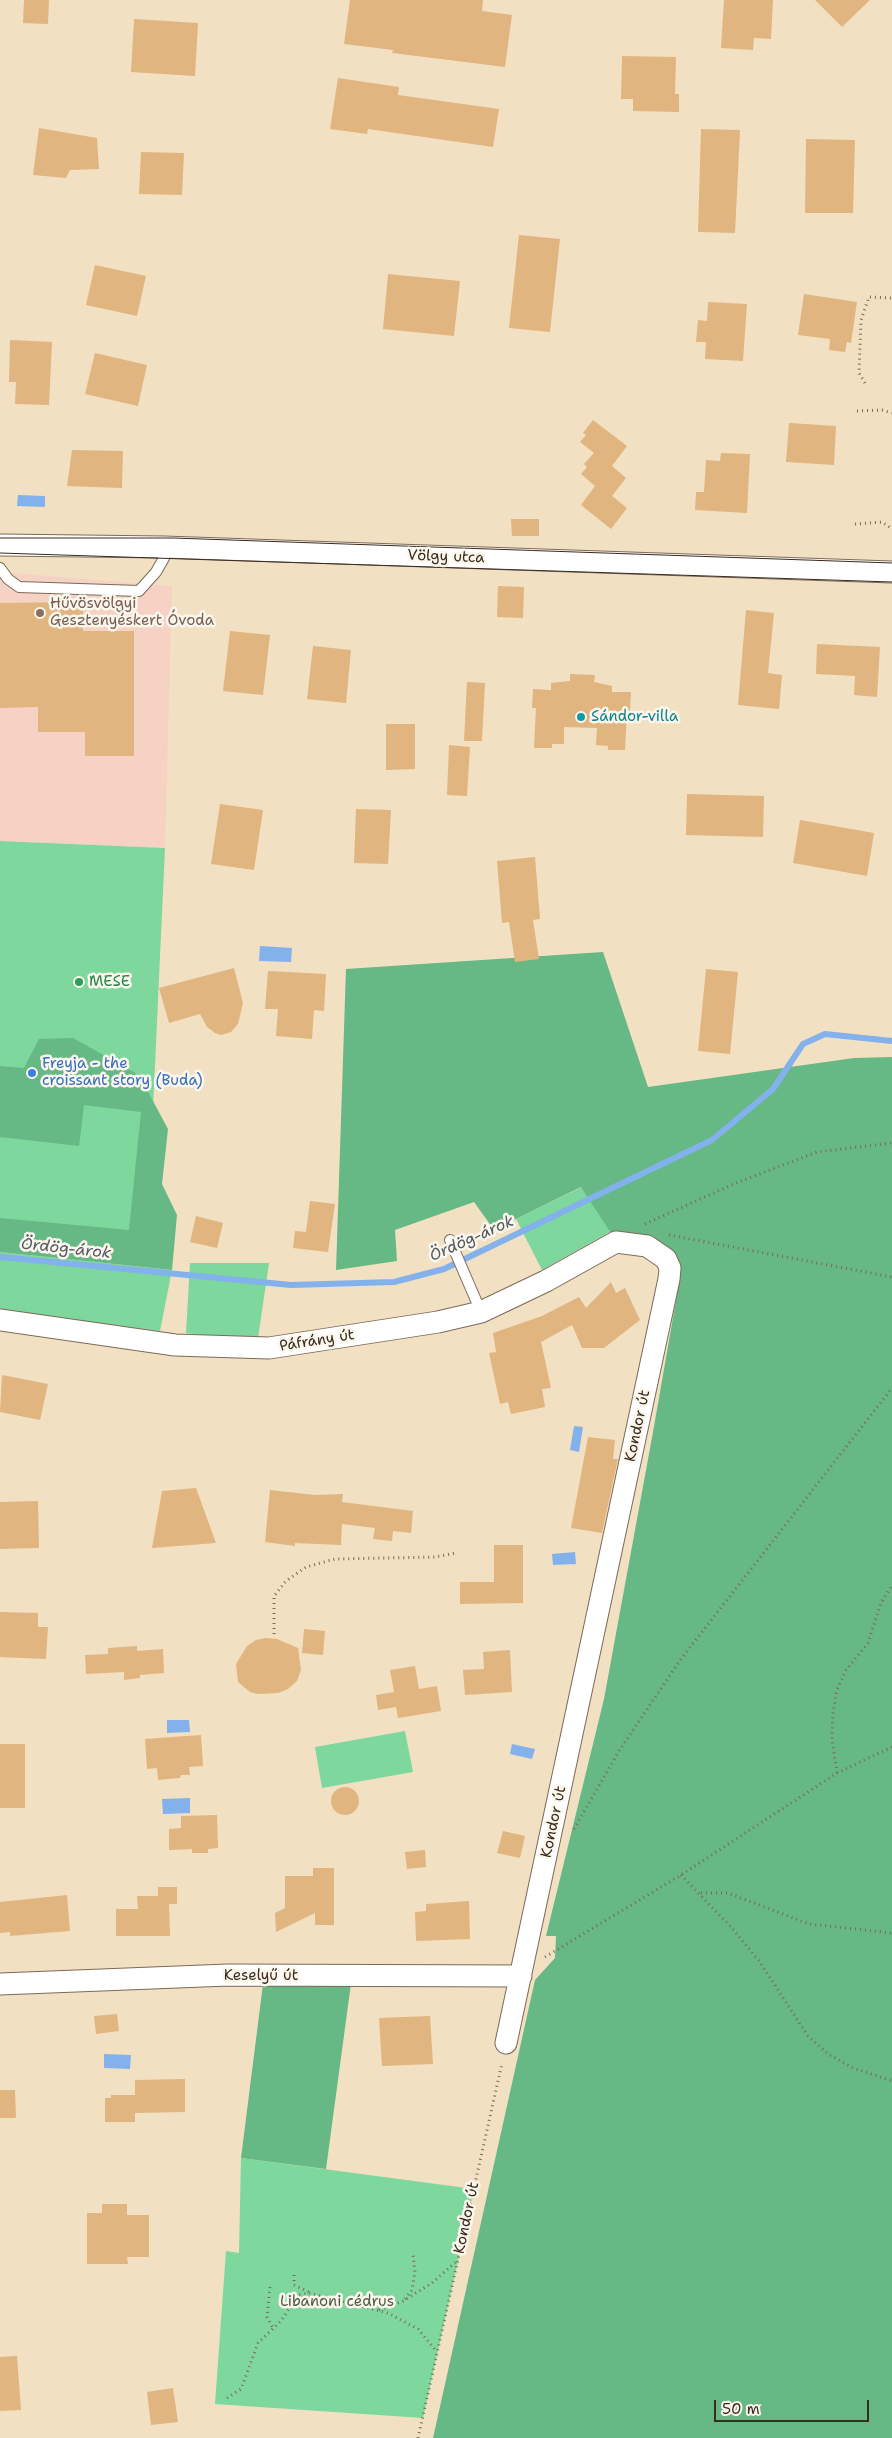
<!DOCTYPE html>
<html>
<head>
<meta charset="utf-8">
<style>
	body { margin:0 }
	#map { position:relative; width:892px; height:2438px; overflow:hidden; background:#f2e0c3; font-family:"Shantell Sans",sans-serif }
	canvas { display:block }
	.scale { position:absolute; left:714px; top:2400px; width:155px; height:22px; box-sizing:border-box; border:2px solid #3b2a1e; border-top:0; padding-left:6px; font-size:15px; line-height:18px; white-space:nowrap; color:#3b2a1e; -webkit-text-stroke:4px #fbf7ec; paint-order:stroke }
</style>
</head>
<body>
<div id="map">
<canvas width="892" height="2438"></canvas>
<div class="scale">50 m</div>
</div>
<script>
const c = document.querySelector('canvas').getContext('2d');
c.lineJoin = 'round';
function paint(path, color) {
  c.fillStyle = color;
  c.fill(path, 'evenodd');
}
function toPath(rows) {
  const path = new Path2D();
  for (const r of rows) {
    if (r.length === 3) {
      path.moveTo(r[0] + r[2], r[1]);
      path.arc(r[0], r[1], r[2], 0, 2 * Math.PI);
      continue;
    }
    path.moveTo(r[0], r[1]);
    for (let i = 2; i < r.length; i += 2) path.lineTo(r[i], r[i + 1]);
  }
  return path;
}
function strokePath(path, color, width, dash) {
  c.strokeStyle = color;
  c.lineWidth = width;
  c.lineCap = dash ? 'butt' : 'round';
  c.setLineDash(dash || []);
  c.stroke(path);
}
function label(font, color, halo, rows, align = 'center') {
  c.font = font + ' "Shantell Sans",sans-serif';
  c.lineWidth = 5;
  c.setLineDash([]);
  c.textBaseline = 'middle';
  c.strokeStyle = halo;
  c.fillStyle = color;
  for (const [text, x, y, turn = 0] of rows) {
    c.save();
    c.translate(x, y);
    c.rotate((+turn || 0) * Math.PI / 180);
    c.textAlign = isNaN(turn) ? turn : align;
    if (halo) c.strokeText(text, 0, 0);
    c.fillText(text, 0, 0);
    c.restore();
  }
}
const built = toPath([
	[0,572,172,586,165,848,0,841]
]);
const green = toPath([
	[0,841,165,848,147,1239,0,1222],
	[582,1187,610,1232,542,1270,516,1219],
	[0,1252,172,1270,160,1331,0,1312],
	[190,1263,269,1263,258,1338,226,1338,186,1333],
	[405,1731,413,1772,322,1788,315,1747],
	[241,2158,474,2189,423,2418,215,2404,226,2251,239,2253]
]);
const forest = toPath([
	[603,952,648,1087,854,1058,892,1057,892,2438,433,2438,535,1980,555,1958,556,1936,546,1936,604,1699,653,1432,678,1289,678,1267,622,1241,610,1232,581,1187,516,1219,492,1227,474,1202,395,1230,397,1261,336,1270,346,969],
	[73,1038,139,1075,168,1129,162,1184,177,1215,172,1270,0,1252,0,1218,129,1230,141,1112,84,1105,79,1146,0,1137,0,1066,24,1068,39,1039],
	[264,1976,352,1976,326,2169,241,2158]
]);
const water = toPath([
	[18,495,45,496,45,507,17,506],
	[260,946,292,948,291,962,259,961],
	[574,1426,583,1427,579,1452,570,1450],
	[575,1552,576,1564,553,1565,552,1554],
	[167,1720,189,1720,190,1732,167,1733],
	[512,1744,535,1749,532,1759,510,1754],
	[190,1798,190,1813,163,1814,162,1799],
	[104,2054,131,2055,130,2069,104,2068]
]);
const stream = toPath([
	[0,1257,291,1285,394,1282,444,1269,712,1140,773,1089,803,1044,825,1034,892,1041]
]);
const building = toPath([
	[24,0,49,0,48,24,23,23],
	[350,0,483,0,482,11,512,15,505,67,392,53,393,50,344,44],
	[724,0,773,0,771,39,754,38,753,50,721,48],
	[815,0,870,0,842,27],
	[134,19,198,23,195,76,131,72],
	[622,56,676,57,675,94,679,94,679,112,633,111,633,99,621,99],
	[338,78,399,87,398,95,499,109,493,147,368,129,367,134,330,129],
	[39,128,97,138,99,169,70,170,66,178,33,175],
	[701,129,740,130,735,233,698,232],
	[806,139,855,140,853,213,805,213],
	[141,152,184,153,182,195,139,194],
	[519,235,560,239,550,332,509,328],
	[95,265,146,276,137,316,86,305],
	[388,274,460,281,454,336,383,329],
	[804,294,857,302,851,343,847,342,845,352,829,350,830,339,798,335],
	[708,302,747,304,743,361,705,359,706,342,696,342,698,320,707,321],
	[10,340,52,342,49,405,15,404,16,382,9,382],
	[95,353,147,365,138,406,85,394],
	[593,420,627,446,612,466,626,478,612,496,627,508,611,529,581,505,595,486,581,474,587,467,584,464,594,453,580,442,586,435,583,433],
	[789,423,836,426,834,465,786,462],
	[72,450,123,451,122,488,67,486],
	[721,453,750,454,747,513,695,510,696,492,704,492,706,460,720,461],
	[511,519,539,519,539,536,512,536],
	[498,586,524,587,523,618,497,617],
	[83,602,83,631,134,631,134,756,85,756,85,732,38,732,38,707,0,708,0,603],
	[746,610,774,613,768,673,782,675,779,709,738,705],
	[230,631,270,635,263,695,223,691],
	[817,644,880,647,877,697,854,695,855,676,816,674],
	[313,646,351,650,346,703,307,699],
	[570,674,595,675,594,682,612,686,612,692,631,692,630,711,627,711,625,750,608,750,608,746,596,745,597,728,564,727,564,744,552,744,552,748,534,748,536,708,532,708,533,689,551,690,551,683,570,681],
	[467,682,485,683,482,741,464,741],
	[386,724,415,724,415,769,386,770],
	[449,745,470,747,467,796,447,795],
	[687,794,764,796,763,837,686,835],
	[220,804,263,810,254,870,211,864],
	[356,809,391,810,388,864,354,863],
	[800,820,874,833,867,876,793,863],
	[535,857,540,919,533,920,539,959,515,962,509,922,502,923,497,861],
	[234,968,243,1003,238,1024,231,1032,221,1035,215,1033,207,1027,200,1014,169,1023,159,988],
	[706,969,738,972,730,1054,698,1051],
	[268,971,326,974,324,1011,314,1010,312,1039,276,1036,278,1009,265,1009],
	[310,1201,335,1204,328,1252,293,1248,295,1231,306,1232],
	[196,1216,223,1223,217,1248,190,1242],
	[611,1282,616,1293,625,1288,640,1320,604,1348,582,1348,572,1325,541,1342,551,1388,542,1389,545,1407,511,1414,508,1402,500,1404,489,1353,496,1352,493,1333,542,1316,579,1297,586,1308],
	[2,1375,48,1384,40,1420,0,1412],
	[588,1437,615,1440,613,1459,618,1459,602,1533,571,1528],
	[196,1488,216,1543,152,1548,162,1491],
	[270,1490,315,1495,343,1494,342,1502,413,1511,411,1533,393,1531,392,1541,373,1539,375,1528,342,1524,341,1545,295,1543,295,1546,265,1542],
	[38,1501,39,1548,0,1549,0,1502],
	[494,1545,523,1545,523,1603,460,1604,460,1582,494,1582],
	[0,1612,38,1613,38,1627,48,1627,46,1659,0,1657],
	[304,1629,325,1631,323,1655,302,1653],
	[266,1638,277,1639,298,1648,301,1670,297,1681,288,1689,278,1693,258,1694,250,1692,238,1682,236,1664,247,1646,256,1640],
	[137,1646,137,1651,163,1649,164,1673,140,1675,140,1678,124,1680,124,1672,86,1674,85,1655,108,1654,108,1648],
	[510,1650,512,1692,465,1695,463,1670,484,1669,483,1652],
	[415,1666,419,1689,437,1686,441,1711,398,1718,396,1707,378,1710,376,1695,394,1692,390,1670],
	[201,1735,203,1766,189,1767,190,1775,181,1775,180,1778,158,1780,157,1768,147,1769,145,1739],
	[0,1744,25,1744,25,1808,0,1808],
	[345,1801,14],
	[217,1815,218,1848,208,1849,208,1853,192,1853,192,1849,169,1850,169,1829,181,1828,181,1816],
	[503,1831,525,1836,520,1858,497,1853],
	[425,1850,426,1867,407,1869,405,1852],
	[313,1868,334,1868,334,1925,315,1925,315,1913,276,1932,275,1913,285,1908,285,1876,313,1876],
	[158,1887,177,1887,177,1904,169,1904,170,1936,116,1936,116,1909,138,1909,137,1896,158,1896],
	[67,1895,70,1931,10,1936,10,1932,0,1933,0,1902],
	[469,1901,470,1939,416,1941,415,1912,426,1911,426,1904],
	[117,2014,119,2031,96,2034,94,2016],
	[430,2016,433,2064,382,2066,379,2018],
	[185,2079,185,2112,135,2113,135,2122,105,2122,105,2098,111,2098,111,2095,135,2095,135,2080],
	[0,2090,15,2090,16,2118,0,2118],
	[102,2204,127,2204,127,2215,149,2215,149,2257,127,2257,128,2264,87,2264,87,2213,102,2213],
	[17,2356,21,2410,0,2411,0,2357],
	[173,2388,178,2422,151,2425,147,2392]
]);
const path = toPath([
	[865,383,859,373,861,320,869,297,892,298],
	[857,411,882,410,892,413],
	[855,524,882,522,892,529],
	[645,1224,736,1183,817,1152,892,1143],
	[669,1235,892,1277],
	[274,1634,274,1596,286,1581,306,1567,335,1559,436,1557,455,1553],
	[837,1773,832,1739,833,1712,837,1690,846,1670,868,1643,881,1603,892,1585],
	[574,1829,619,1751,681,1659,892,1388],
	[681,1875,731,1927,759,1961,808,2036,828,2054,853,2068,892,2081],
	[701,1893,728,1893,809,1924,892,1933],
	[545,1957,681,1875,837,1773,892,1747],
	[294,2275,294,2285,309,2292],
	[270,2287,267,2317,273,2328],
	[405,2299,412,2290,415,2272,413,2254],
	[379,2310,403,2301,432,2283,458,2260],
	[227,2398,241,2389,258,2343,281,2321,298,2295,309,2293,388,2313,418,2329,437,2352],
	[418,2438,502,2063]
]);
const lane = toPath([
	[0,568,8,579,19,587,139,591,156,572,164,558,164,547],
	[450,1240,481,1312]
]);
const street = toPath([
	[0,545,164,547,892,572],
	[0,1320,175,1345,269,1348,438,1322,481,1312,546,1281,616,1242,647,1246,666,1259,670,1268,669,1279,506,2043],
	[0,1984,228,1975,521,1976]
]);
const tram = toPath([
	[0,538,173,538,892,563],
	[0,553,892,582]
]);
const markers = [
	[40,613,5,"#8d6e63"],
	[581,717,5,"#0f9aa8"],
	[79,982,5,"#2e9e5b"],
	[32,1073,5,"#3f7fe0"]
];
const streetNames = [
	["Völgy utca",446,557,2],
	["Páfrány út",317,1341,-9],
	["Kondor út",638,1426,-78],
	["Kondor út",554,1822,-78],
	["Keselyű út",261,1976],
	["Kondor út",467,2218,-78]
];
const educationNames = [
	["Hűvösvölgyi",50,604],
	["Gesztenyéskert Óvoda",50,621]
];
const cultureNames = [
	["Sándor-villa",591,717]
];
const leisureNames = [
	["MESE",89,982]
];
const shopNames = [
	["Freyja - the",42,1064],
	["croissant story (Buda)",42,1081]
];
const parkNames = [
	["Libanoni cédrus",337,2302]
];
const waterNames = [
	["Ördög-árok",472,1239,-24],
	["Ördög-árok",66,1249,6]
];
paint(built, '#f6d2c4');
paint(green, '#7ed79d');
paint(forest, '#66b884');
paint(water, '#82b1ec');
strokePath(stream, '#82b1ec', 6);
paint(building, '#e1b57f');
strokePath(lane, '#7b6a58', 12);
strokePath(street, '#7b6a58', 23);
strokePath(path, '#7b6a58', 3, [1, 4]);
strokePath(lane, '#fff', 10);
strokePath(street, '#fff', 21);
strokePath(tram, '#3b2a1e', 1);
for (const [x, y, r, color] of markers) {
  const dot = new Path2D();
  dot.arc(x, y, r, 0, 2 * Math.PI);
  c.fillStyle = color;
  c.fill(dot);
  strokePath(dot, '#fbf7ec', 2);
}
label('15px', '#3b2a1e', '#fbf7ec', streetNames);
label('15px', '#785e54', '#fbf7ec', educationNames, 'left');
label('15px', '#0d838f', '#fbf7ec', cultureNames, 'left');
label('15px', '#27864d', '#fbf7ec', leisureNames, 'left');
label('15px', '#366cbe', '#fbf7ec', shopNames, 'left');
label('15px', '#4f5e44', '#fbf7ec', parkNames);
label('italic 16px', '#545966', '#fbf7ec', waterNames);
</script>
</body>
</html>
